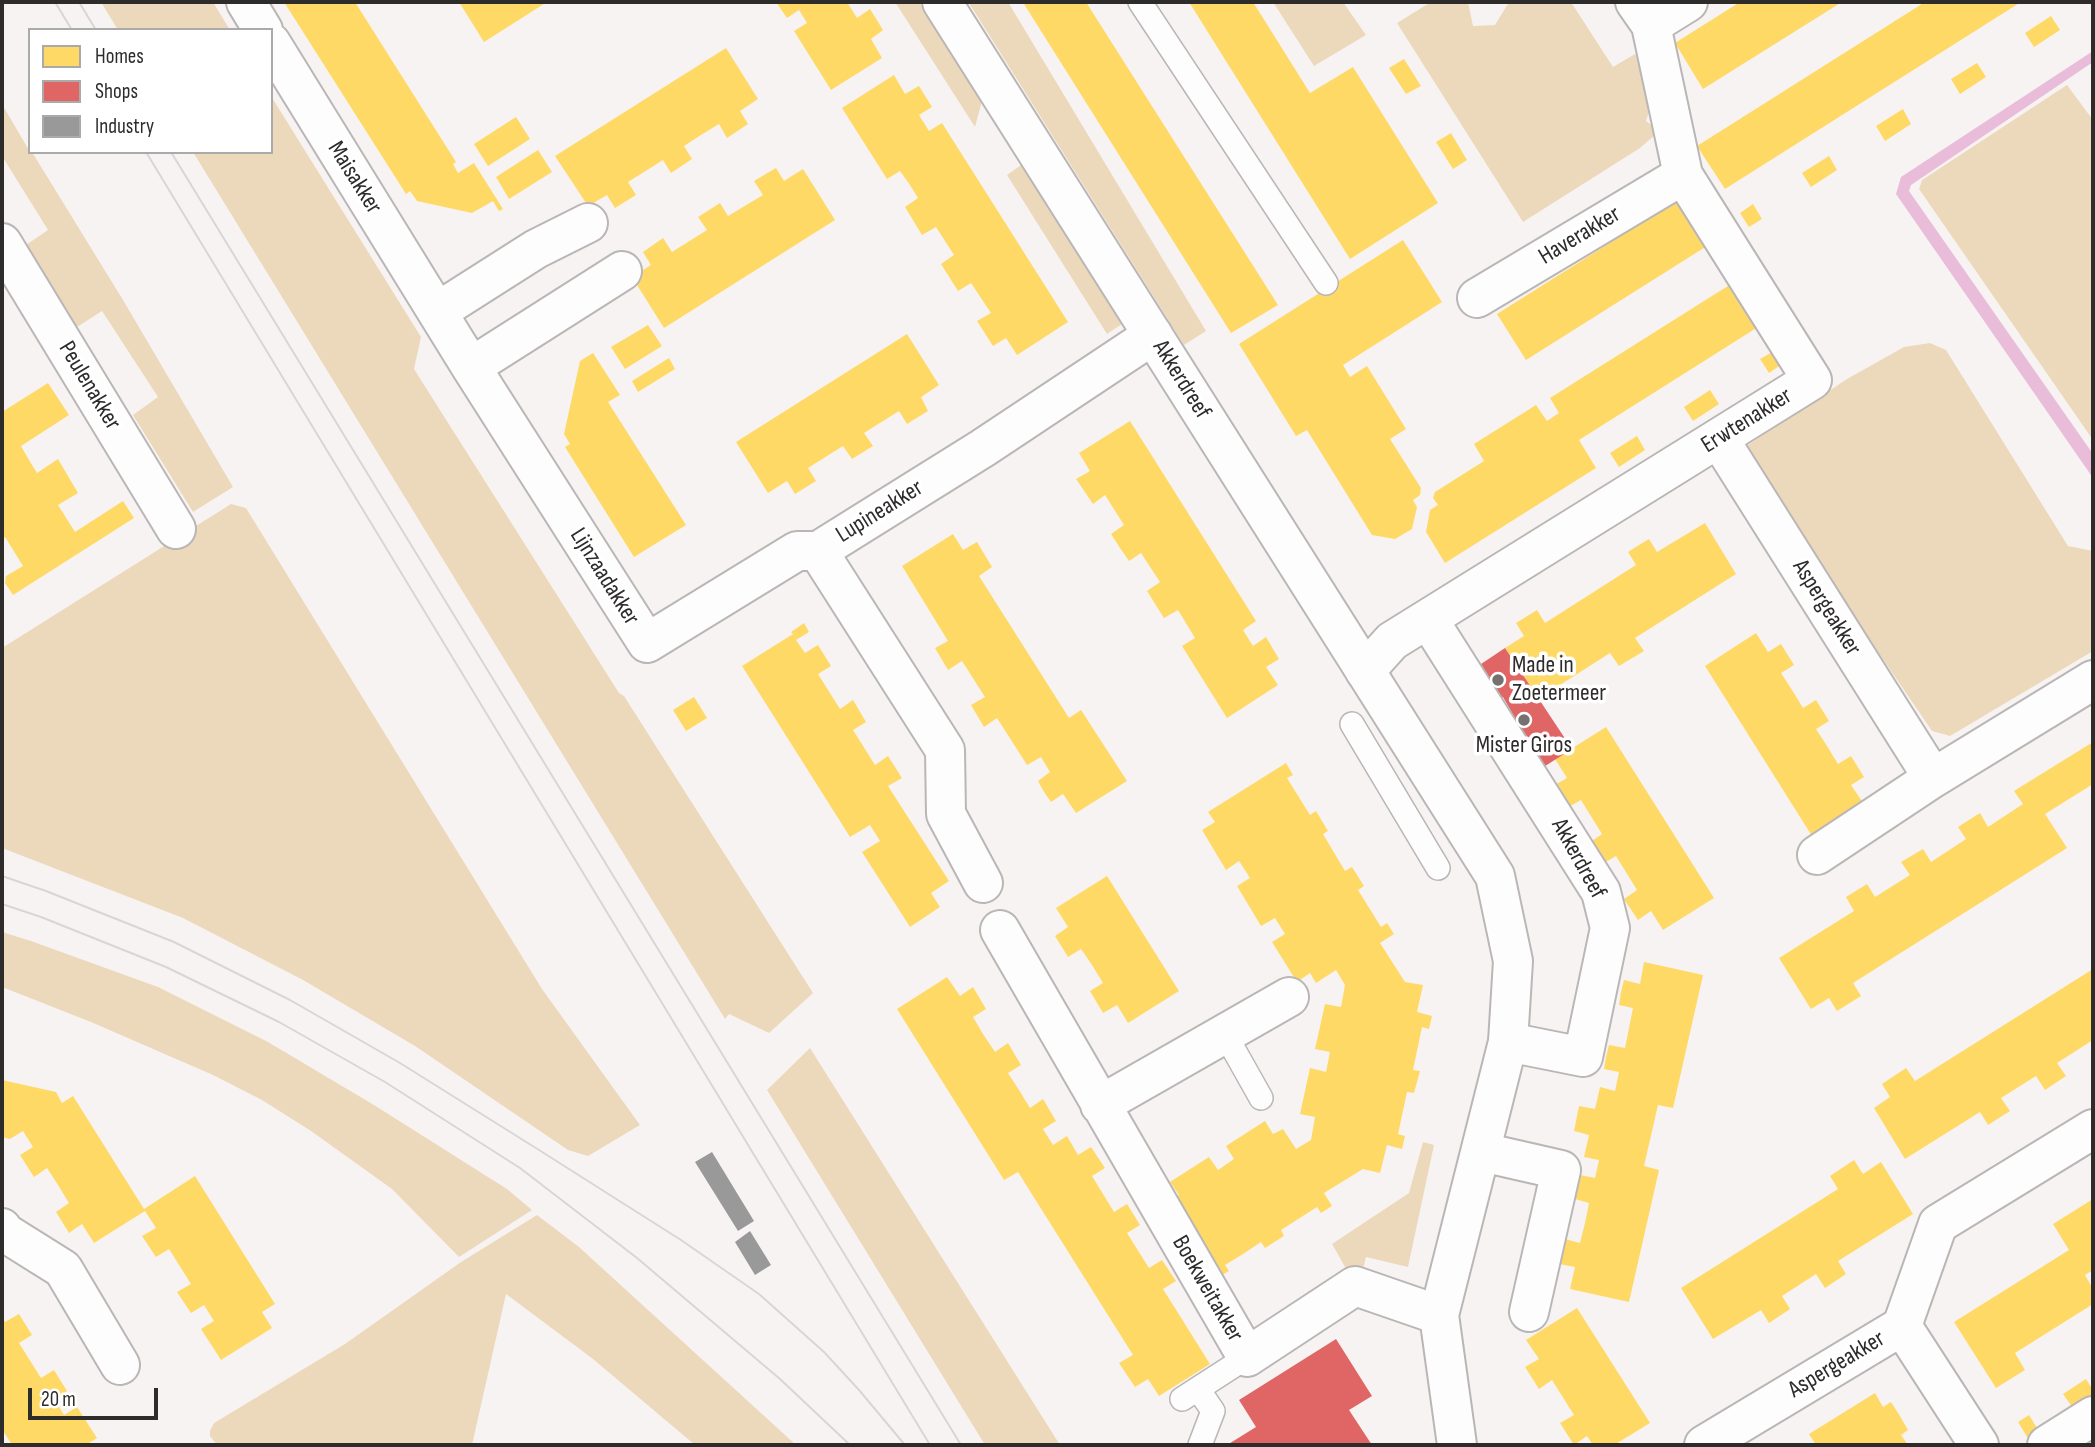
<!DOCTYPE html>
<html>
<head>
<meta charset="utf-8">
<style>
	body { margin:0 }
	#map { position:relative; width:2095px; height:1447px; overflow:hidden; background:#f8f3f3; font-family:"Sofia Sans Condensed",sans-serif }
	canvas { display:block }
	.frame { position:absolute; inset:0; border:4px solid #2e2b2b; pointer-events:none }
	.legend { position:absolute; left:28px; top:28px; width:245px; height:126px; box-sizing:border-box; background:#fff; border:2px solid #abaaaa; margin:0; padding:9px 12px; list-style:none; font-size:21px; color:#2e2b2b }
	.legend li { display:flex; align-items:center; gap:14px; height:35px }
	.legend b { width:35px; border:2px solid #abaaaa }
	.scale { position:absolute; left:28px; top:1388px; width:130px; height:32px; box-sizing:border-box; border:4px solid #2e2b2b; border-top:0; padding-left:9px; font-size:21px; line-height:24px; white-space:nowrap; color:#2e2b2b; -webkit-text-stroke:5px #fff; paint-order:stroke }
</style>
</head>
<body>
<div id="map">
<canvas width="2095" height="1447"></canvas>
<div class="frame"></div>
<ul class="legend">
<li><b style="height:19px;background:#ffd966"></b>Homes</li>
<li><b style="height:19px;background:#e06666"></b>Shops</li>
<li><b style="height:19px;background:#999"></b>Industry</li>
</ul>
<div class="scale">20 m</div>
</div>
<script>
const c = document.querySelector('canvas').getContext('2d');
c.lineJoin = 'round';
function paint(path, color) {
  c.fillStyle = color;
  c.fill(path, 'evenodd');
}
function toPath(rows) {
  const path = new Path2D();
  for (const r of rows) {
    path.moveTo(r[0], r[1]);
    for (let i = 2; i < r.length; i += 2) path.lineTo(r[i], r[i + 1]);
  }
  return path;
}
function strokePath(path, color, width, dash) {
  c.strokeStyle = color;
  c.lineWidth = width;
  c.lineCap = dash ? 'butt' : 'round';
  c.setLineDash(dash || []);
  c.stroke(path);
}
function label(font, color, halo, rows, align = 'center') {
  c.font = font + ' "Sofia Sans Condensed",sans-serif';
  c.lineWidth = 7;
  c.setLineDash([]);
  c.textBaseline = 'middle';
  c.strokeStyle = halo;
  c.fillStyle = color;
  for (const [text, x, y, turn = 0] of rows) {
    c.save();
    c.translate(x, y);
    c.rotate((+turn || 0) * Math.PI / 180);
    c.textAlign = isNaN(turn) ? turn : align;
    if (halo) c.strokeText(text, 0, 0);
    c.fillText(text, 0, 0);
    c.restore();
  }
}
const green = toPath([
	[101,2,213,2,230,30,118,30],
	[895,2,919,2,982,101,975,127],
	[971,2,1008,2,1206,331,1184,345,969,3],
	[1273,2,1343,2,1366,35,1314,66],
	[1431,2,1468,2,1473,26,1495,25,1509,2,1571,2,1613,67,1635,54,1656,90,1646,121,1657,129,1654,136,1640,148,1523,222,1397,23],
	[2067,85,2093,120,2093,440,1919,189,1922,180],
	[271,96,421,337,414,369,619,693,624,696,813,993,769,1033,729,1014,725,1019,193,152,271,152],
	[2,104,30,152,32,152,123,300,233,487,193,512,133,415,158,397,102,311,77,327,26,245,48,230,2,156],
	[1024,163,1122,324,1107,334,1007,175],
	[1930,343,1946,350,2068,546,2093,551,2093,651,1950,736,1932,731,1805,545,1745,447,1847,379,1904,347],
	[231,504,246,508,542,989,640,1125,588,1156,568,1150,415,1046,303,980,183,918,2,848,2,648],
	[2,932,31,941,158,987,268,1042,374,1105,507,1189,532,1210,459,1257,392,1189,311,1131,262,1100,213,1075,91,1022,2,987],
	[810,1048,1060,1445,985,1445,767,1090],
	[1423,1142,1434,1145,1408,1267,1366,1257,1360,1282,1353,1281,1332,1244,1409,1193],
	[537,1215,579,1247,796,1445,695,1445,593,1359,506,1294,472,1445,217,1445,210,1436,210,1431,214,1423,345,1344,461,1262]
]);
const water = toPath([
	[2093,51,2093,62,1911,185,1909,191,2093,454,2093,478,1896,194,1901,177]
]);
const homes = toPath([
	[284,2,355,2,456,162,453,164,458,173,474,163,503,209,499,211,493,201,472,213,417,201,410,191,406,194],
	[459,2,547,2,484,42],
	[776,2,847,2,857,18,870,9,883,30,871,39,882,58,831,90,794,31,807,23,799,10,787,18],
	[1027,2,1086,2,1278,305,1231,333,1024,4],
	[1189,2,1253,2,1310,93,1353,67,1438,203,1350,259],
	[1740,2,1842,2,1703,89,1675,43],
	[1925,2,2021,2,1725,189,1697,146],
	[2051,16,2060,30,2034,47,2025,33],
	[726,48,758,99,740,111,748,124,727,138,719,124,701,135,684,146,692,159,671,173,663,160,628,182,636,195,615,208,607,195,588,206,555,156],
	[1404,59,1421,86,1406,94,1389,68],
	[1977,63,1986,77,1960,94,1951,79],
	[894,75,905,94,919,86,932,107,919,115,929,131,942,123,1068,322,1017,355,1006,338,993,346,977,321,991,313,971,283,958,291,941,264,954,255,936,227,922,235,905,207,918,198,910,185,900,171,887,179,842,108],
	[1903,109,1911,124,1885,141,1876,126],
	[516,117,530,139,488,166,474,144],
	[1451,133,1467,160,1453,169,1436,142],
	[538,150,552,172,509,199,496,177],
	[1829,156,1837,170,1811,187,1802,173],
	[776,168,784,181,803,169,835,220,664,328,632,277,651,265,643,252,663,238,672,252,707,230,698,217,720,203,728,216,763,195,754,181],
	[1678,200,1707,246,1526,360,1497,314],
	[1753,204,1762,219,1749,227,1740,213],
	[1403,240,1442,302,1343,365,1350,377,1367,366,1406,429,1390,439,1421,488,1420,495,1413,500,1417,507,1412,529,1395,539,1372,535,1307,430,1296,436,1239,344],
	[1731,284,1758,327,1579,440,1596,468,1445,563,1426,532,1430,510,1438,505,1433,498,1435,492,1484,461,1474,444,1536,405,1547,421,1559,413,1550,398],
	[648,325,662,346,625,369,611,347],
	[907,334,939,385,921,397,928,411,907,424,899,411,864,433,873,446,852,459,843,446,808,468,816,481,795,494,787,481,768,493,736,442],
	[1774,351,1782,364,1769,373,1760,359],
	[593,353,620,395,608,402,686,525,634,557,565,447,570,444,564,434,580,361],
	[669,358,675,369,638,392,632,381],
	[48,383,69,415,21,446,29,460,37,473,58,459,78,493,58,505,75,532,123,501,134,518,13,595,5,583,6,576,23,566,5,537,2,539,2,412],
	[1710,390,1719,404,1693,421,1684,407],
	[1130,421,1256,621,1243,630,1253,646,1266,637,1279,659,1266,667,1278,685,1227,718,1182,646,1195,638,1178,610,1164,618,1147,591,1160,582,1141,553,1129,561,1120,548,1111,534,1124,525,1105,495,1093,504,1076,479,1090,471,1079,453],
	[1637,436,1645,450,1619,467,1610,453],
	[1705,523,1736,574,1635,638,1644,651,1619,666,1610,653,1538,699,1505,648,1524,636,1516,623,1537,610,1545,623,1636,565,1628,552,1639,545,1649,539,1657,552],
	[953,534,963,550,977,542,992,567,979,576,1069,718,1081,710,1127,781,1076,813,1063,794,1051,802,1044,792,1038,781,1050,772,1041,757,1027,765,997,718,984,727,971,705,985,697,962,661,948,670,935,648,948,641,902,566],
	[804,623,809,632,796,640,805,653,818,645,831,666,818,674,840,709,853,700,866,722,853,730,875,765,888,756,902,778,888,786,949,881,931,893,940,907,910,927,862,852,880,841,870,825,850,837,742,666,793,634,791,632],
	[1756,633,1768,652,1781,644,1794,665,1781,673,1792,690,1803,708,1816,700,1829,721,1816,729,1827,746,1838,764,1851,756,1864,777,1851,785,1864,804,1812,836,1705,666],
	[694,697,707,718,686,731,673,710],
	[1606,727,1714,898,1663,930,1651,911,1638,920,1624,899,1637,890,1616,856,1602,864,1589,843,1602,834,1581,800,1567,808,1553,786,1567,778,1555,759],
	[2093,742,2093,784,2045,814,2067,848,1853,983,1861,996,1837,1011,1829,998,1811,1009,1779,958,1854,911,1846,897,1867,884,1875,897,1910,875,1901,862,1923,849,1931,862,1966,839,1958,827,1980,813,1988,827,2023,804,2014,791],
	[1286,763,1293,775,1287,778,1310,815,1316,811,1328,831,1323,834,1345,871,1352,867,1364,886,1358,890,1381,927,1387,923,1394,934,1380,943,1405,982,1423,985,1417,1012,1432,1016,1429,1029,1422,1027,1413,1070,1420,1071,1414,1093,1407,1092,1398,1134,1405,1136,1402,1149,1387,1145,1380,1173,1363,1169,1324,1193,1332,1206,1321,1213,1317,1207,1281,1230,1284,1236,1265,1248,1261,1242,1243,1254,1225,1265,1229,1271,1217,1278,1169,1201,1179,1195,1170,1182,1209,1157,1218,1170,1234,1159,1226,1146,1265,1121,1273,1134,1283,1129,1296,1149,1311,1140,1315,1117,1300,1114,1310,1068,1326,1072,1330,1052,1315,1049,1325,1004,1341,1007,1345,985,1336,970,1316,983,1310,973,1297,982,1272,942,1285,934,1275,918,1261,926,1237,886,1250,878,1239,861,1226,870,1202,830,1215,822,1208,812],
	[1107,876,1179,991,1128,1023,1117,1005,1103,1013,1090,991,1103,983,1092,965,1081,949,1068,957,1055,936,1068,927,1056,908],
	[1644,962,1703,975,1673,1108,1658,1105,1644,1166,1659,1170,1629,1302,1570,1289,1575,1267,1559,1264,1565,1239,1580,1243,1585,1223,1589,1203,1575,1199,1580,1175,1595,1178,1599,1160,1584,1157,1589,1135,1574,1131,1579,1106,1595,1109,1600,1087,1615,1091,1619,1072,1604,1069,1606,1057,1609,1045,1625,1048,1633,1008,1619,1005,1621,992,1624,980,1640,984],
	[2093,969,2093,1040,2057,1063,2066,1076,2045,1090,2036,1076,2001,1098,2010,1111,1988,1125,1980,1112,1905,1159,1874,1108,1890,1097,1882,1084,1906,1068,1915,1081],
	[947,977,960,996,973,987,986,1009,973,1017,983,1034,995,1052,1008,1043,1021,1065,1008,1073,1019,1090,1030,1108,1043,1099,1056,1121,1043,1129,1053,1145,1067,1136,1078,1155,1091,1147,1105,1168,1092,1176,1114,1212,1127,1204,1140,1225,1127,1233,1149,1268,1162,1260,1176,1281,1163,1289,1210,1364,1159,1396,1148,1379,1135,1387,1119,1363,1133,1355,1018,1172,1004,1180,897,1009],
	[2,1080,56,1092,62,1103,73,1096,144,1209,195,1176,275,1304,262,1312,272,1328,221,1360,201,1329,214,1321,204,1305,191,1313,177,1292,191,1284,169,1249,156,1257,142,1236,156,1228,145,1211,94,1243,82,1224,69,1233,56,1212,69,1203,58,1185,47,1168,34,1177,20,1155,33,1147,23,1131,10,1139,2,1137],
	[1854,1160,1863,1174,1881,1162,1913,1214,1838,1261,1846,1274,1825,1288,1816,1274,1782,1296,1790,1309,1769,1323,1761,1310,1713,1339,1681,1288,1838,1189,1830,1176],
	[2093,1199,2093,1270,2085,1275,2093,1289,2093,1304,2015,1353,2025,1370,1996,1388,1954,1322,2069,1250,2053,1224],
	[1577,1308,1650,1423,1614,1445,1593,1445,1587,1436,1574,1445,1560,1423,1574,1415,1552,1380,1539,1389,1525,1367,1539,1359,1526,1340],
	[19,1314,32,1335,19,1343,41,1378,54,1370,67,1391,54,1399,64,1415,77,1407,97,1438,86,1445,12,1445,2,1429,2,1316,5,1322],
	[2086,1379,2093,1390,2093,1399,2075,1411,2063,1394],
	[1875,1393,1883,1407,1891,1402,1900,1416,1908,1430,1901,1435,1908,1445,1816,1445,1809,1434],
	[2029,1415,2040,1433,2029,1440,2018,1422]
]);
const shops = toPath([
	[1505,648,1572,749,1542,768,1509,715,1512,713,1503,697,1499,700,1478,666],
	[1336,1339,1372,1396,1349,1410,1372,1445,1227,1445,1256,1427,1239,1400]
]);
const industry = toPath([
	[712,1152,754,1221,738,1231,695,1162],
	[750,1231,771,1265,755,1275,735,1242]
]);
const service = toPath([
	[1140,2,1326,283],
	[1352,724,1438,868],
	[1225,1034,1261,1098],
	[1198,1389,1213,1411,1200,1445],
	[1182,1399,1247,1357]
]);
const minor = toPath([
	[246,2,263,30],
	[1651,25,1688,2],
	[271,43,471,367,647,643,797,551,818,551],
	[2,243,176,529],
	[1477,298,1683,175],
	[437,312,536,249,588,223],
	[471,367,622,271],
	[1719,439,1933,778,2093,680],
	[818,551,983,448,1153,335],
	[818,551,945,750,946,814,983,883],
	[1428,619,1601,892,1610,928,1583,1057,1508,1042],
	[1365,671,1392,641,1812,380,1683,175,1651,25,1635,2],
	[1817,855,1933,778],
	[1000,930,1247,1357,1355,1286,1439,1315],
	[1100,1105,1289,997],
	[1482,1152,1561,1170,1529,1312],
	[2,1228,4,1232,63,1269,120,1365],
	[1902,1326,1979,1445],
	[1704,1445,1902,1326,1938,1224,2093,1129],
	[2047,1445,2093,1416]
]);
const tertiary = toPath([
	[942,2,1495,876,1513,961,1508,1042,1439,1315,1457,1445]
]);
const tram = toPath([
	[55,2,72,30],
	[79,2,96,30],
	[146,152,930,1445],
	[171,152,961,1445],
	[2,876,46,891,174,942,290,1000,400,1063,539,1150,681,1240,759,1294,824,1352,859,1390,905,1445],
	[2,904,41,917,166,967,279,1022,385,1082,520,1168,637,1258,780,1379,850,1445]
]);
const markers = [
	[1498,680,7,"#757171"],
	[1524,720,7,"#757171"]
];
const streetNames = [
	["Maisakker",354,178,58],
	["Haverakker",1580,236,-31],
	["Akkerdreef",1181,380,58],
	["Peulenakker",89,386,59],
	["Erwtenakker",1747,421,-32],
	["Lupineakker",880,512,-32],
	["Lijnzaadakker",604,577,58],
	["Aspergeakker",1826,608,58],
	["Akkerdreef",1578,859,61],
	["Boekweitakker",1207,1289,60],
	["Aspergeakker",1837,1365,-31]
];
const poiNames = [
	["Made in",1512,666],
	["Zoetermeer",1512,694],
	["Mister Giros",1524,746,"center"]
];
paint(green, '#ecd9bb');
paint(water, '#e9bcda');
paint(homes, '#ffd966');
paint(shops, '#e06666');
paint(industry, '#999');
strokePath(service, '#bab6b6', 26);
strokePath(minor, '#bab6b6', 42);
strokePath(tertiary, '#bab6b6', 42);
strokePath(service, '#fefdfd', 23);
strokePath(minor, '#fefdfd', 38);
strokePath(tertiary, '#fefdfd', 38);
strokePath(tram, '#d7d6d6', 2);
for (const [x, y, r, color] of markers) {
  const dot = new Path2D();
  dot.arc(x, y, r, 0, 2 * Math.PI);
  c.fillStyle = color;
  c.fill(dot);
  strokePath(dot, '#fff', 2.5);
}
label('24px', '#2e2b2b', '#fff', streetNames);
label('24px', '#2e2b2b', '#fff', poiNames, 'left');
</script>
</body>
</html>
